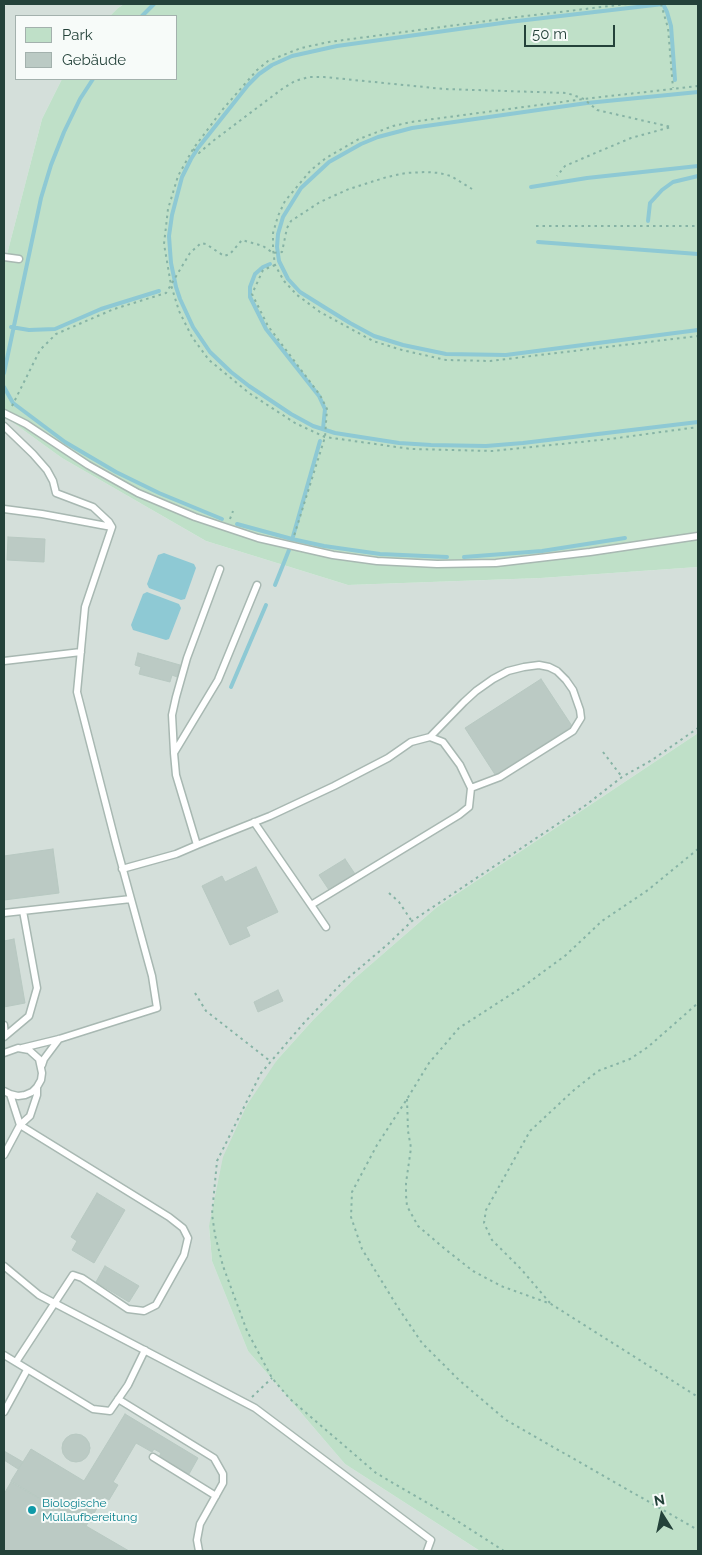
<!DOCTYPE html>
<html>
<head>
<meta charset="utf-8">
<style>
	body { margin:0 }
	#map { position:relative; width:702px; height:1555px; overflow:hidden; background:#e6efeb; font-family:Raleway,sans-serif }
	canvas { display:block }
	.frame { position:absolute; inset:0; border:5px solid #24423a; pointer-events:none }
	.legend { position:absolute; left:15px; top:15px; width:162px; height:65px; box-sizing:border-box; background:#f7fbf9; border:1px solid #a3b1ad; margin:0; padding:6px 9px; list-style:none; font-size:15px; color:#24423a }
	.legend li { display:flex; align-items:center; gap:10px; height:25px }
	.legend b { width:25px; border:1px solid #a3b1ad }
	.north { position:absolute; left:637px; top:1490px; width:50px; height:50px; -webkit-text-stroke:4px #f7fbf9; paint-order:stroke; rotate:350deg; font-size:14px; font-weight:700; line-height:20px; text-align:center; color:#24423a }
	.north::after { content:''; display:block; margin:auto; width:18px; height:22px; background:#24423a; clip-path:polygon(50% 0,100% 100%,50% 72%,0 100%) }
	.scale { position:absolute; left:524px; top:25px; width:91px; height:22px; box-sizing:border-box; border:2px solid #24423a; border-top:0; padding-left:6px; font-size:15px; line-height:18px; white-space:nowrap; color:#24423a; -webkit-text-stroke:4px #f7fbf9; paint-order:stroke }
</style>
</head>
<body>
<div id="map">
<canvas width="702" height="1555"></canvas>
<div class="frame"></div>
<ul class="legend">
<li><b style="height:14px;background:#bfe0c8"></b>Park</li>
<li><b style="height:14px;background:#bbcac4"></b>Gebäude</li>
</ul>
<div class="north">N</div>
<div class="scale">50 m</div>
</div>
<script>
const c = document.querySelector('canvas').getContext('2d');
c.lineJoin = 'round';
function paint(path, color) {
  c.fillStyle = color;
  c.fill(path, 'evenodd');
}
function toPath(rows) {
  const path = new Path2D();
  for (const r of rows) {
    if (r.length === 3) {
      path.moveTo(r[0] + r[2], r[1]);
      path.arc(r[0], r[1], r[2], 0, 2 * Math.PI);
      continue;
    }
    path.moveTo(r[0], r[1]);
    for (let i = 2; i < r.length; i += 2) path.lineTo(r[i], r[i + 1]);
  }
  return path;
}
function strokePath(path, color, width, dash) {
  c.strokeStyle = color;
  c.lineWidth = width;
  c.lineCap = dash ? 'butt' : 'round';
  c.setLineDash(dash || []);
  c.stroke(path);
}
function label(font, color, halo, rows, align = 'center') {
  c.font = font + ' Raleway,sans-serif';
  c.lineWidth = 4;
  c.setLineDash([]);
  c.textBaseline = 'middle';
  c.strokeStyle = halo;
  c.fillStyle = color;
  for (const [text, x, y, turn = 0] of rows) {
    c.save();
    c.translate(x, y);
    c.rotate((+turn || 0) * Math.PI / 180);
    c.textAlign = isNaN(turn) ? turn : align;
    if (halo) c.strokeText(text, 0, 0);
    c.fillText(text, 0, 0);
    c.restore();
  }
}
const built = toPath([
	[11,4,124,4,118,8,110,16,16,16,16,79,62,79,42,119,4,266,4,6],
	[4,416,62,458,206,541,348,585,541,578,698,567,698,733,437,907,354,979,313,1020,277,1060,209,1226,212,1261,248,1351,345,1464,480,1551,4,1551]
]);
const green = toPath([
	[124,4,698,4,698,567,541,578,348,585,206,541,62,458,4,416,4,266,42,119,62,79,176,79,176,16,110,16,118,8],
	[698,733,698,1551,480,1551,345,1464,248,1351,212,1261,209,1226,223,1157,247,1105,277,1060,313,1020,354,979,437,907]
]);
const water = toPath([
	[164,553,194,564,196,568,185,599,181,600,149,588,147,584,158,555],
	[147,592,179,604,181,608,169,639,166,640,133,630,131,625,143,594]
]);
const stream = toPath([
	[142,16,154,4],
	[675,80,671,26,667,12,663,4,509,22,337,46,292,56,272,65,259,74,248,85,198,148,191,159,182,177,172,215,169,236,170,250,171,263,176,287,180,299,193,327,210,352,231,372,249,386,291,414,313,426,335,433,399,443,431,445,486,446,523,443,698,422],
	[698,92,587,103,412,128,378,137,361,144,329,162,301,188,283,217,278,234,277,247,279,261,288,279,300,292,324,307,350,323,374,336,403,345,446,354,506,355,698,330],
	[531,187,587,178,698,166],
	[648,221,650,203,662,190,673,182,698,176],
	[538,242,698,254],
	[270,264,263,267,255,274,250,287,250,297,266,329,319,396,325,409,323,429],
	[11,327,29,330,55,329,101,309,159,291],
	[4,373,41,198,51,165,64,132,80,99,93,79],
	[4,387,13,403,65,442,116,472,159,493,222,519],
	[237,524,292,539,324,546,380,554,447,557],
	[292,540,320,441],
	[464,557,542,551,625,538],
	[275,585,289,550],
	[231,687,266,605]
]);
const building = toPath([
	[8,537,45,539,44,562,7,560,8,537],
	[138,653,180,665,177,677,172,675,170,682,139,674,141,667,135,665,138,653],
	[541,679,572,726,496,776,465,728,541,679],
	[53,849,59,893,4,900,4,856,53,849],
	[345,859,355,874,329,890,319,875,345,859],
	[256,867,278,912,246,927,250,936,230,945,202,886,222,876,225,882,256,867],
	[14,939,25,1003,4,1007,4,941,14,939],
	[278,990,283,1001,258,1012,254,1002,278,990],
	[97,1193,125,1210,94,1263,72,1250,77,1241,71,1237,97,1193],
	[105,1266,139,1286,129,1302,96,1282,105,1266],
	[125,1414,198,1458,189,1474,159,1457,161,1453,154,1449,152,1452,136,1443,113,1482,118,1485,109,1500,104,1497,86,1526,11,1481,31,1449,84,1481,125,1414],
	[76,1448,14],
	[4,1451,23,1462,18,1469,4,1460,4,1451],
	[11,1482,86,1526,129,1551,4,1551,4,1494,11,1482]
]);
const path = toPath([
	[627,4,509,18,329,42,301,48,268,61,257,70,223,109,193,149,178,176,168,209,164,244,171,285,179,311,192,337,209,360,249,393,295,423,325,437,411,449,492,451,610,439,698,427],
	[661,4,668,28,673,88],
	[698,86,584,99,411,122,393,126,359,139,326,158,311,170,285,201,278,216,273,233,273,249,275,265,284,281,297,295,320,312,373,341,402,350,446,360,490,361,698,336],
	[193,149,199,153,213,141,282,89,295,81,309,77,324,77,444,89,567,93,584,99,597,110,671,127,631,138,593,154,565,166,557,176],
	[536,226,698,226],
	[275,265,263,270,252,294,268,326,320,395,327,409,325,437,294,536],
	[12,406,40,350,56,334,114,309,166,293,190,253,201,243,206,244,224,256,230,254,242,240,263,246,273,253,282,252,287,228,291,221,320,202,349,189,387,177,406,173,426,172,439,173,451,176,472,189],
	[230,519,233,511],
	[603,752,622,777],
	[698,849,648,890,602,921,566,955,524,986,459,1028,429,1063,407,1099,377,1145,352,1192,351,1217,362,1249,397,1306,422,1343,459,1380,506,1420,698,1530],
	[389,893,399,902,411,920],
	[195,993,206,1011,270,1061],
	[407,1099,408,1131,411,1148,406,1183,406,1195,407,1206,418,1226,445,1249,473,1271,501,1286,551,1304,698,1397],
	[550,1303,521,1269,492,1240,484,1223,486,1210,530,1131,574,1090,598,1071,630,1059,648,1047,698,1003],
	[252,1397,272,1378],
	[504,1551,448,1515,376,1473,290,1399,272,1378,247,1331,223,1266,215,1235,212,1214,217,1161,261,1073,303,1024,341,984,388,944,412,921,586,805,622,777,652,760,698,728]
]);
const service = toPath([
	[4,257,19,259],
	[4,413,26,424,88,465,138,493,195,517,258,538,333,555,377,561,437,564,496,563,590,552,698,536],
	[4,426,33,454,47,470,53,481,56,493,93,507,109,522,112,527,85,607,77,692,116,844,152,976,157,1008,59,1039,22,1048],
	[4,509,42,514,112,527],
	[4,661,81,652],
	[430,737,464,702,476,691,493,679,508,671,524,667,539,665,549,667,557,671,566,680,573,690,580,710,581,718,573,731,500,777,471,788],
	[174,752,172,715,176,697,187,658,220,569],
	[254,822,311,905],
	[197,845,270,816,334,786,388,758,411,742,430,737,443,742,460,765,471,788,469,807,459,815,311,905,326,927],
	[122,869,176,854,197,845,176,775,174,753,218,680,257,585],
	[4,913,131,899],
	[4,1025,5,1036],
	[4,1037,29,1016,37,988,23,911],
	[4,1053,18,1048,29,1050,39,1059,42,1073,41,1080,37,1087,32,1092,25,1095,18,1096,10,1094,4,1091],
	[42,1065,44,1059,59,1039],
	[10,1094,20,1125,169,1217,183,1228,188,1238,184,1255,156,1305,144,1311,128,1309,82,1278,73,1275,16,1362],
	[4,1155,20,1125,30,1116,37,1095,37,1087],
	[4,1266,39,1295,255,1408,431,1540,427,1551],
	[4,1355,93,1409,110,1411,128,1385,145,1350],
	[118,1399,214,1458,223,1474,223,1483,200,1524,197,1540,199,1551],
	[4,1412,27,1370],
	[153,1457,216,1496]
]);
const markers = [
	[32,1510,5,"#0f9aa8"]
];
const cultureNames = [
	["Biologische",42,1503],
	["Müllaufbereitung",42,1517]
];
paint(built, '#d4dfda');
paint(green, '#bfe0c8');
paint(water, '#8ec9d4');
strokePath(stream, '#8ec9d4', 4);
paint(building, '#bbcac4');
strokePath(building, '#b8c9c2', 1);
strokePath(service, '#a8b8b2', 9);
strokePath(path, '#86b3a5', 2, [2.5, 4]);
strokePath(service, '#fff', 6);
for (const [x, y, r, color] of markers) {
  const dot = new Path2D();
  dot.arc(x, y, r, 0, 2 * Math.PI);
  c.fillStyle = color;
  c.fill(dot);
  strokePath(dot, '#f7fbf9', 2);
}
label('12px', '#0d838f', '#f7fbf9', cultureNames, 'left');
</script>
</body>
</html>
